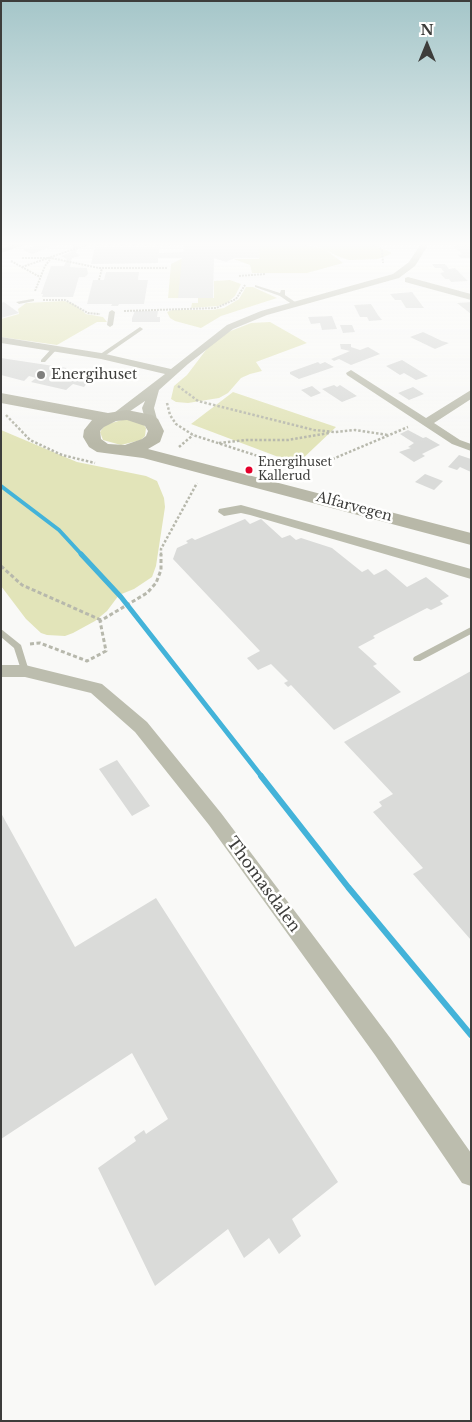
<!DOCTYPE html>
<html>
<head>
<meta charset="utf-8">
<style>
	body { margin:0 }
	#map { position:relative; width:472px; height:1422px; overflow:hidden; background:#f9f9f7; font-family:"Libre Baskerville",serif }
	canvas { display:block }
	.frame { position:absolute; inset:0; border:2px solid #3d3d3b; pointer-events:none }
	.north { position:absolute; left:402px; top:20px; width:50px; height:50px; -webkit-text-stroke:4px #fffffe; paint-order:stroke; rotate:0deg; font-size:14px; font-weight:700; line-height:20px; text-align:center; color:#3d3d3b }
	.north::after { content:''; display:block; margin:auto; width:18px; height:22px; background:#3d3d3b; clip-path:polygon(50% 0,100% 100%,50% 72%,0 100%) }
</style>
</head>
<body>
<div id="map">
<canvas width="472" height="1422"></canvas>
<div class="frame"></div>
<div class="north">N</div>
</div>
<script>
const c = document.querySelector('canvas').getContext('2d');
c.lineJoin = 'round';
function paint(path, color) {
  c.fillStyle = color;
  c.fill(path, 'evenodd');
}
function toPath(rows) {
  const path = new Path2D();
  for (const r of rows) {
    path.moveTo(r[0], r[1]);
    for (let i = 2; i < r.length; i += 2) path.lineTo(r[i], r[i + 1]);
  }
  return path;
}
function strokePath(path, color, width, dash) {
  c.strokeStyle = color;
  c.lineWidth = width;
  c.lineCap = dash ? 'butt' : 'round';
  c.setLineDash(dash || []);
  c.stroke(path);
}
function label(font, color, halo, rows, align = 'center') {
  c.font = font + ' "Libre Baskerville",serif';
  c.lineWidth = 5;
  c.setLineDash([]);
  c.textBaseline = 'middle';
  c.strokeStyle = halo;
  c.fillStyle = color;
  for (const [text, x, y, turn = 0] of rows) {
    c.save();
    c.translate(x, y);
    c.rotate((+turn || 0) * Math.PI / 180);
    c.textAlign = isNaN(turn) ? turn : align;
    if (halo) c.strokeText(text, 0, 0);
    c.fillText(text, 0, 0);
    c.restore();
  }
}
const green = toPath([
	[216,245,304,245,321,248,314,245,373,245,391,252,391,254,378,259,349,260,337,256,326,250,343,263,307,273,252,273,250,265,234,259,259,259,259,248,215,247],
	[183,258,179,298,168,298,171,264],
	[230,280,241,284,235,296,227,303,218,306,191,308,192,303,198,303,198,298,214,298,214,281],
	[246,287,253,287,277,298,221,316,201,328,175,321,170,318,167,312,172,310,212,310,224,308,239,299],
	[64,301,74,304,86,314,103,317,107,322,97,322,57,345,1,337,1,319,19,314,18,309,26,303],
	[270,322,307,343,256,362,262,371,250,374,241,378,228,393,219,398,188,403,176,402,171,399,174,386,187,375,209,346,228,332,251,323],
	[233,392,336,427,297,464,191,424],
	[125,419,143,424,146,428,145,436,141,440,121,445,103,440,100,432,105,425],
	[1,430,77,462,146,476,157,481,164,498,165,507,156,566,152,577,134,589,119,595,107,611,95,621,73,633,65,636,47,635,41,633,26,619,1,586]
]);
const building = toPath([
	[37,245,55,245,32,254,23,250],
	[74,245,79,245,76,253,80,256,72,258,70,267,87,268,88,274,85,277,79,277,73,297,42,297,43,294,41,294,51,266,64,266,67,259,61,256,71,252],
	[184,245,215,245,215,247,259,247,260,258,235,258,226,262,214,258,213,298,178,298,182,258,158,258,158,263,91,264,95,247,160,247,159,253,183,252],
	[470,245,471,258,461,258,458,255,462,254,454,246],
	[432,264,445,264,449,269,455,268,468,281,451,282,449,279,445,279,440,273,444,272,441,268,435,268],
	[106,272,139,272,138,280,148,280,144,304,119,304,118,306,111,306,112,304,87,304,93,280,104,280],
	[412,292,424,308,406,308,401,300,395,300,390,294],
	[4,302,19,313,1,318,1,303],
	[471,302,471,314,457,303],
	[371,304,378,315,382,320,369,321,367,317,360,317,354,305],
	[135,311,158,311,157,317,160,317,160,322,132,322,132,318],
	[332,316,337,329,322,330,320,323,311,324,308,317],
	[340,325,352,325,355,332,343,333],
	[423,332,442,341,449,343,435,349,410,337],
	[340,344,351,344,351,347,360,350,368,347,380,354,351,365,339,359,334,361,331,359,350,351,341,349],
	[1,358,67,368,64,371,82,374,78,378,87,380,84,383,87,383,84,387,73,384,66,390,31,382,36,378,29,376,24,381,1,375],
	[402,360,428,376,416,380,404,373,400,375,386,366],
	[318,362,320,364,325,362,334,367,299,379,290,374,290,372],
	[334,385,337,387,340,385,357,396,342,402,322,389],
	[312,386,321,393,311,397,301,390],
	[413,387,424,394,409,400,398,393],
	[408,430,423,438,426,437,440,445,422,454,425,456,414,462,399,452,411,448,408,447,414,443,400,434],
	[459,455,471,459,471,472,460,467,457,470,448,467],
	[425,474,443,481,434,490,415,482],
	[245,519,250,524,261,519,282,538,290,535,296,540,301,538,332,548,362,572,368,569,374,575,386,569,407,587,426,577,449,596,440,601,443,604,431,610,427,608,373,636,375,638,358,647,377,664,373,666,401,692,334,730,291,685,288,687,284,683,288,681,271,664,258,670,247,658,260,651,173,559,177,548,188,543,186,541,192,538,195,540],
	[471,671,471,940,413,874,423,868,373,812,382,806,379,802,393,794,344,742],
	[117,760,150,806,132,816,99,769],
	[1,813,75,947,156,898,338,1182,292,1219,301,1236,279,1254,269,1238,244,1258,228,1229,155,1286,98,1168,136,1141,134,1137,144,1130,146,1134,168,1119,132,1053,1,1139]
]);
const pathFar2 = toPath([
	[378,245,382,250,383,263],
	[22,258,51,258,99,268,167,268],
	[11,261,40,277],
	[22,267,86,245,170,245],
	[239,276,265,274],
	[99,280,102,268],
	[35,291,45,266,51,258],
	[43,300,65,300,88,313,100,314],
	[124,311,216,308,236,299,245,285]
]);
const pathFar1 = toPath([
	[178,386,198,401,314,430,335,432,355,430,388,435],
	[167,403,170,415,176,424,193,435,292,467,321,464,408,427],
	[6,415,30,440,62,455,95,463],
	[219,443,246,440,288,440,329,433],
	[179,447,193,435],
	[161,555,161,549,197,483]
]);
const path = toPath([
	[1,566,22,585,101,620],
	[30,644,40,643,87,661,106,651,100,621,147,593,156,583,161,570,161,554]
]);
const service = toPath([
	[255,285,280,293,281,290,285,290,285,295,298,304,293,305,280,296,255,287,255,285],
	[32,299,34,299,34,301,19,304,16,302,32,299],
	[112,310,115,312,113,325,110,327,107,325,109,312,112,310],
	[140,327,143,329,142,330,103,357,99,357,99,355,140,327],
	[53,347,58,348,45,362,41,362,41,360,53,347],
	[471,627,471,634,420,661,414,661,413,659,414,657,471,627],
	[1,629,21,645,29,671,28,673,22,673,14,648,1,637,1,629]
]);
const minor = toPath([
	[13,245,24,245,1,253,1,248,13,245],
	[420,245,428,245,415,266,399,278,267,315,233,329,188,364,159,390,154,408,158,423,152,426,146,423,142,408,145,401,120,418,116,419,110,416,165,374,101,359,1,343,1,337,101,353,171,369,227,325,261,311,393,274,409,262,420,245],
	[408,277,471,294,471,300,405,282,405,278,408,277],
	[351,370,426,418,471,390,471,399,434,423,460,440,471,444,471,451,452,444,347,375,346,373,351,370],
	[241,505,471,569,471,579,250,515,241,513,224,516,218,512,219,509,241,505],
	[1,665,25,665,102,684,147,722,221,813,391,1039,471,1153,471,1186,462,1183,375,1055,209,825,135,732,91,693,25,677,1,677,1,665]
]);
const secondary = toPath([
	[1,393,108,413,127,410,152,415,158,419,164,431,160,442,148,449,471,533,471,545,143,458,97,452,89,447,83,437,84,430,92,420,1,403,1,393],
	[127,420,145,426,148,431,146,436,142,439,125,445,108,444,101,439,100,431,104,427,116,421,127,420]
]);
const rail1Far2 = toPath([
	[1,486,59,530,82,555]
]);
const rail1Far1 = toPath([
	[81,554,121,597,262,777]
]);
const rail1 = toPath([
	[261,776,348,887,471,1035]
]);
const markers = [
	[41,375,5,"#7f7f7d"],
	[249,470,4.5,"#e4002b"]
];
const farBusnames = [
	["Energihuset",258,463],
	["Kallerud",258,477]
];
const farPoinames = [
	["Energihuset",51,375]
];
const farStreetnames = [
	["Alfarvegen",354,507,15]
];
const streetNames = [
	["Thomasdalen",263,885,54]
];
paint(green, '#e2e4b9');
paint(building, '#dadbd9');
strokePath(pathFar2, '#b7b8ac', 2, [2, 1]);
strokePath(pathFar1, '#b7b8ac', 2.5, [2.5, 2]);
strokePath(path, '#b7b8ac', 3, [4, 2.5]);
paint(service, '#bcbdae');
paint(minor, '#bcbdae');
paint(secondary, '#b8b8a8');
strokePath(rail1Far2, '#43b3d9', 4);
strokePath(rail1Far1, '#43b3d9', 5);
strokePath(rail1, '#43b3d9', 6);
const sky = c.createLinearGradient(0, 0, 0, 444);
sky.addColorStop(0, '#a5c6c9');
sky.addColorStop(0.55, '#fcfcfb');
sky.addColorStop(1, '#fcfcfb00');
c.fillStyle = sky;
c.fillRect(0, 0, 472, 444);
for (const [x, y, r, color] of markers) {
  const dot = new Path2D();
  dot.arc(x, y, r, 0, 2 * Math.PI);
  c.fillStyle = color;
  c.fill(dot);
  strokePath(dot, '#fffffe', 2);
}
label('12px', '#3d3d3b', '#fffffe', farBusnames, 'left');
label('14px', '#3d3d3b', '#fffffe', farPoinames, 'left');
label('14px', '#3d3d3b', '#fffffe', farStreetnames);
label('16px', '#3d3d3b', '#fffffe', streetNames);
</script>
</body>
</html>
